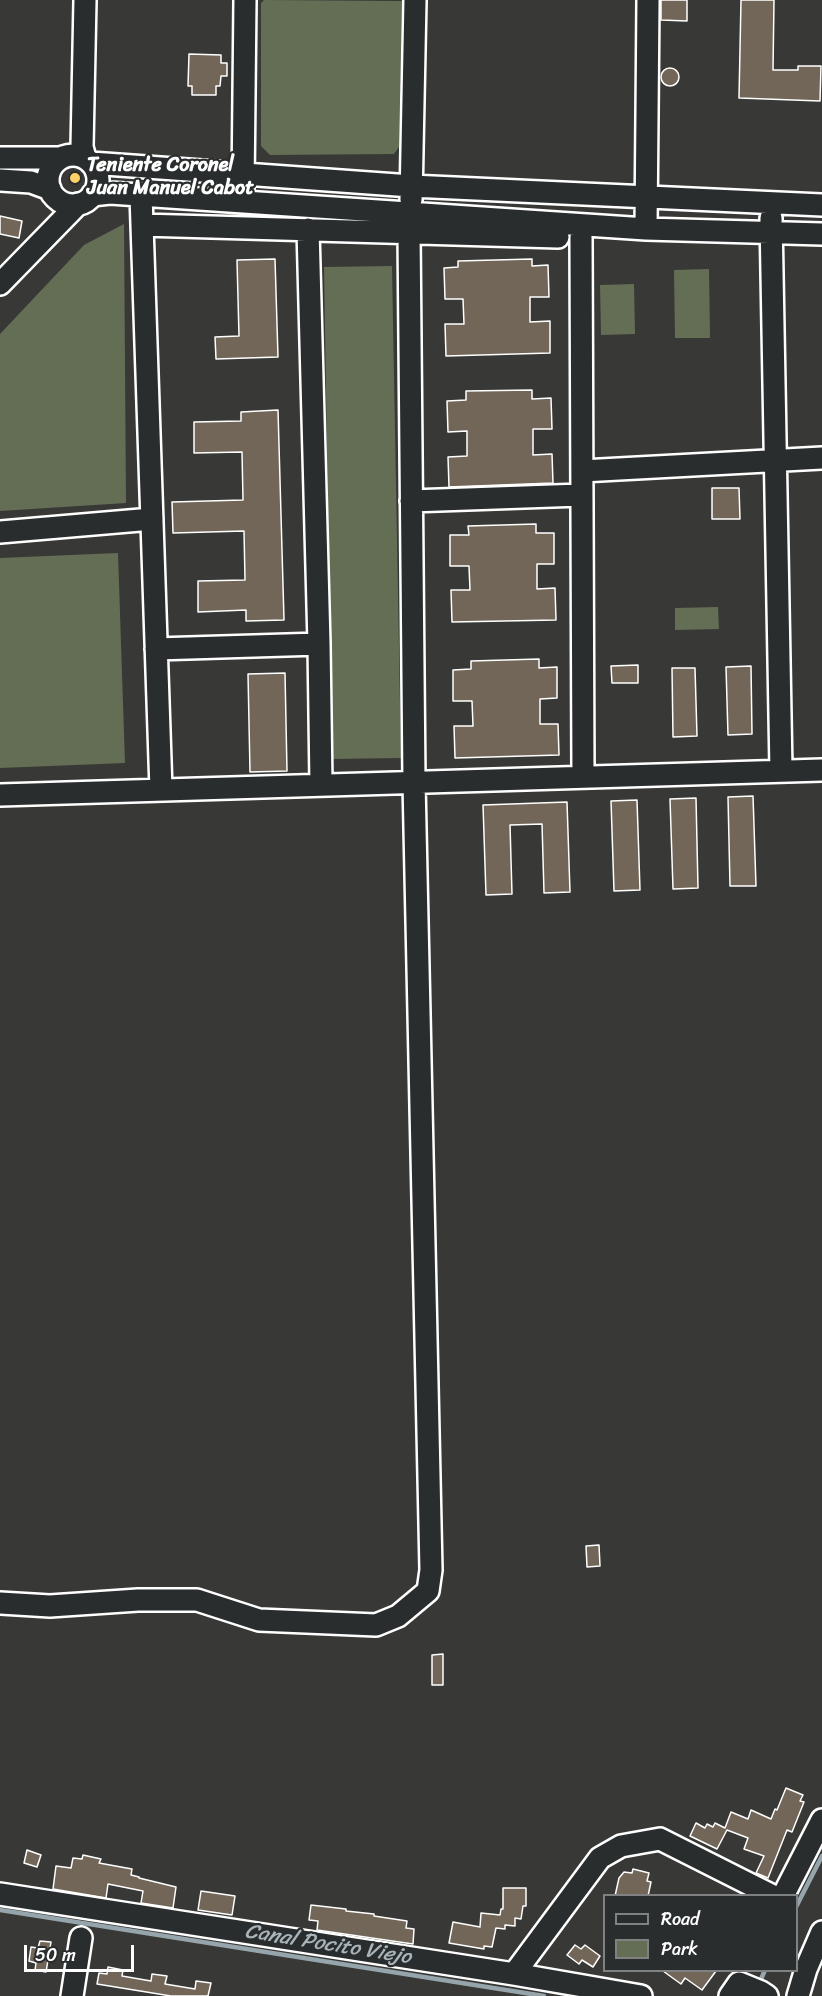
<!DOCTYPE html>
<html>
<head>
<meta charset="utf-8">
<style>
	body { margin:0 }
	#map { position:relative; width:822px; height:1996px; overflow:hidden; background:#383836; font-family:Sriracha,sans-serif }
	canvas { display:block }
	.legend { position:absolute; left:603px; top:1894px; width:195px; height:78px; box-sizing:border-box; background:#2a2d2e; border:2px solid #7f8182; margin:0; padding:8px 10px; list-style:none; font-size:18px; color:#fff }
	.legend li { display:flex; align-items:center; gap:12px; height:30px }
	.legend b { width:30px; border:2px solid #7f8182 }
	.scale { position:absolute; left:24px; top:1945px; width:110px; height:27px; box-sizing:border-box; border:3px solid #fff; border-top:0; padding-left:8px; font-size:18px; line-height:21px; white-space:nowrap; color:#fff; -webkit-text-stroke:4px #2a2d2e; paint-order:stroke }
</style>
</head>
<body>
<div id="map">
<canvas width="822" height="1996"></canvas>
<ul class="legend">
<li><b style="height:8px;background:#2a2d2e"></b>Road</li>
<li><b style="height:16px;background:#646e55"></b>Park</li>
</ul>
<div class="scale">50 m</div>
</div>
<script>
const c = document.querySelector('canvas').getContext('2d');
c.lineJoin = 'round';
function paint(path, color) {
  c.fillStyle = color;
  c.fill(path, 'evenodd');
}
function toPath(rows) {
  const path = new Path2D();
  for (const r of rows) {
    if (r.length === 3) {
      path.moveTo(r[0] + r[2], r[1]);
      path.arc(r[0], r[1], r[2], 0, 2 * Math.PI);
      continue;
    }
    path.moveTo(r[0], r[1]);
    for (let i = 2; i < r.length; i += 2) path.lineTo(r[i], r[i + 1]);
  }
  return path;
}
function strokePath(path, color, width, dash) {
  c.strokeStyle = color;
  c.lineWidth = width;
  c.lineCap = dash ? 'butt' : 'round';
  c.setLineDash(dash || []);
  c.stroke(path);
}
function label(font, color, halo, rows, align = 'center') {
  c.font = font + ' Sriracha,sans-serif';
  c.lineWidth = 4.5;
  c.setLineDash([]);
  c.textBaseline = 'middle';
  c.strokeStyle = halo;
  c.fillStyle = color;
  for (const [text, x, y, turn = 0] of rows) {
    c.save();
    c.translate(x, y);
    c.rotate((+turn || 0) * Math.PI / 180);
    c.textAlign = isNaN(turn) ? turn : align;
    if (halo) c.strokeText(text, 0, 0);
    c.fillText(text, 0, 0);
    c.restore();
  }
}
const green = toPath([
	[264,0,402,1,399,147,394,154,270,155,261,146,261,3],
	[124,224,126,503,0,511,0,334,84,245],
	[392,266,401,758,332,759,324,267],
	[709,269,710,338,675,338,674,270],
	[634,284,635,334,601,335,600,285],
	[118,553,125,763,0,768,0,558],
	[718,607,719,629,675,630,675,608]
]);
const stream = toPath([
	[796,1907,822,1856],
	[0,1910,544,1996],
	[759,1984,765,1970]
]);
const building = toPath([
	[661,0,687,0,687,21,661,20,661,0],
	[741,0,774,0,773,70,798,70,798,66,821,66,820,101,739,98,741,0],
	[189,54,221,55,221,63,227,63,227,76,221,76,220,86,216,86,216,95,192,95,192,86,188,86,189,54],
	[670,77,9],
	[0,216,22,221,19,238,0,234,0,216],
	[275,259,278,357,216,359,215,337,239,336,237,260,275,259],
	[532,259,532,266,548,265,549,297,530,297,530,322,550,321,550,353,446,356,445,324,464,324,463,299,445,299,444,268,458,267,458,261,532,259],
	[532,390,532,399,551,398,552,429,533,429,533,455,552,454,553,483,449,487,448,457,467,456,467,431,448,432,447,401,466,400,466,391,532,390],
	[278,410,284,620,246,621,246,610,198,612,198,581,245,580,244,531,173,533,172,502,243,500,242,452,194,453,194,422,241,421,241,412,278,410],
	[712,488,739,488,740,519,712,519,712,488],
	[536,524,536,533,554,533,554,564,537,564,537,589,555,588,556,620,452,622,451,590,470,590,469,566,450,566,450,535,469,535,468,526,536,524],
	[539,659,539,668,557,667,557,698,540,699,540,724,558,724,559,755,455,758,454,726,473,726,472,701,453,701,453,670,471,669,471,661,539,659],
	[638,665,638,683,612,683,611,666,638,665],
	[751,666,752,734,728,735,726,667,751,666],
	[672,668,695,668,697,736,673,737,672,668],
	[285,673,287,771,250,772,248,674,285,673],
	[753,796,756,886,730,886,728,797,753,796],
	[696,798,698,888,673,889,670,799,696,798],
	[637,800,640,890,614,891,611,801,637,800],
	[567,802,570,892,544,893,542,824,510,825,512,894,486,895,483,805,567,802],
	[599,1545,600,1566,587,1567,586,1546,599,1545],
	[443,1654,443,1685,432,1685,432,1655,443,1654],
	[786,1788,803,1795,800,1801,804,1802,792,1832,787,1830,768,1878,756,1873,764,1856,744,1849,748,1838,727,1830,717,1849,690,1836,696,1823,705,1828,707,1824,713,1827,715,1823,725,1828,731,1812,748,1819,751,1810,771,1819,775,1809,777,1810,786,1788],
	[27,1850,41,1855,37,1867,24,1863,27,1850],
	[83,1855,101,1859,99,1863,132,1869,131,1875,139,1877,139,1878,176,1887,173,1908,141,1903,143,1891,108,1884,106,1898,53,1889,56,1866,71,1868,73,1858,82,1859,83,1855],
	[633,1869,649,1873,647,1881,651,1882,648,1896,615,1896,619,1878,624,1872,632,1873,633,1869],
	[503,1888,526,1888,526,1906,523,1906,521,1919,515,1918,515,1926,505,1925,505,1929,496,1928,492,1947,484,1946,484,1949,449,1943,453,1922,480,1927,481,1913,500,1915,501,1909,503,1909,503,1888],
	[201,1891,235,1896,232,1915,198,1910,201,1891],
	[311,1905,346,1909,346,1911,374,1914,374,1916,407,1921,406,1928,414,1929,413,1944,317,1930,318,1921,309,1920,311,1905],
	[40,1941,51,1942,46,1972,35,1970,36,1963,29,1961,31,1947,38,1948,40,1941],
	[575,1945,581,1949,585,1945,600,1956,593,1967,582,1960,579,1964,567,1955,575,1945],
	[108,1967,123,1970,122,1976,151,1981,152,1974,167,1976,165,1984,195,1989,196,1981,211,1983,208,1996,171,1996,97,1984,99,1973,107,1974,108,1967],
	[663,1971,716,1971,702,1990,685,1978,681,1984,663,1971]
]);
const minor = toPath([
	[73,180,25],
	[0,158,60,158],
	[85,158,82,147,85,0],
	[91,163,411,186,822,205],
	[0,180,31,182,50,189],
	[243,188,245,0],
	[92,195,110,193,646,229,822,234],
	[141,195,161,790],
	[411,200,415,0],
	[771,218,781,771],
	[142,225,558,237],
	[308,229,319,644,321,785],
	[646,229,648,0],
	[581,237,583,777],
	[0,284,78,204],
	[582,471,822,458],
	[411,501,581,495],
	[0,532,152,519],
	[156,649,319,644],
	[0,795,822,770],
	[0,1603,50,1606,138,1600,197,1600,259,1620,376,1625,398,1616,428,1591,431,1570,414,782,409,232],
	[0,1894,514,1974,641,1996],
	[783,1896,822,1820],
	[514,1974,600,1858,621,1846,660,1839,773,1896],
	[72,1996,81,1938],
	[730,1996,739,1983,761,1992,767,1996],
	[798,1996,806,1969,822,1932]
]);
const markers = [
	[75,178,6,"#ffd166"]
];
const poiNames = [
	["Teniente Coronel",87,166],
	["Juan Manuel Cabot",87,189]
];
const waterNames = [
	["Canal Pocito Viejo",328,1945,9]
];
paint(green, '#646e55');
strokePath(stream, '#96a5ac', 4.5);
paint(building, '#716658');
strokePath(building, '#fff', 1.5);
strokePath(minor, '#fff', 26);
strokePath(minor, '#2a2d2e', 21);
for (const [x, y, r, color] of markers) {
  const dot = new Path2D();
  dot.arc(x, y, r, 0, 2 * Math.PI);
  c.fillStyle = color;
  c.fill(dot);
  strokePath(dot, '#2a2d2e', 2);
}
label('bold 20px', '#fff', '#2a2d2e', poiNames, 'left');
label('italic 21px', '#a8b4ba', '#2a2d2e', waterNames);
</script>
</body>
</html>
